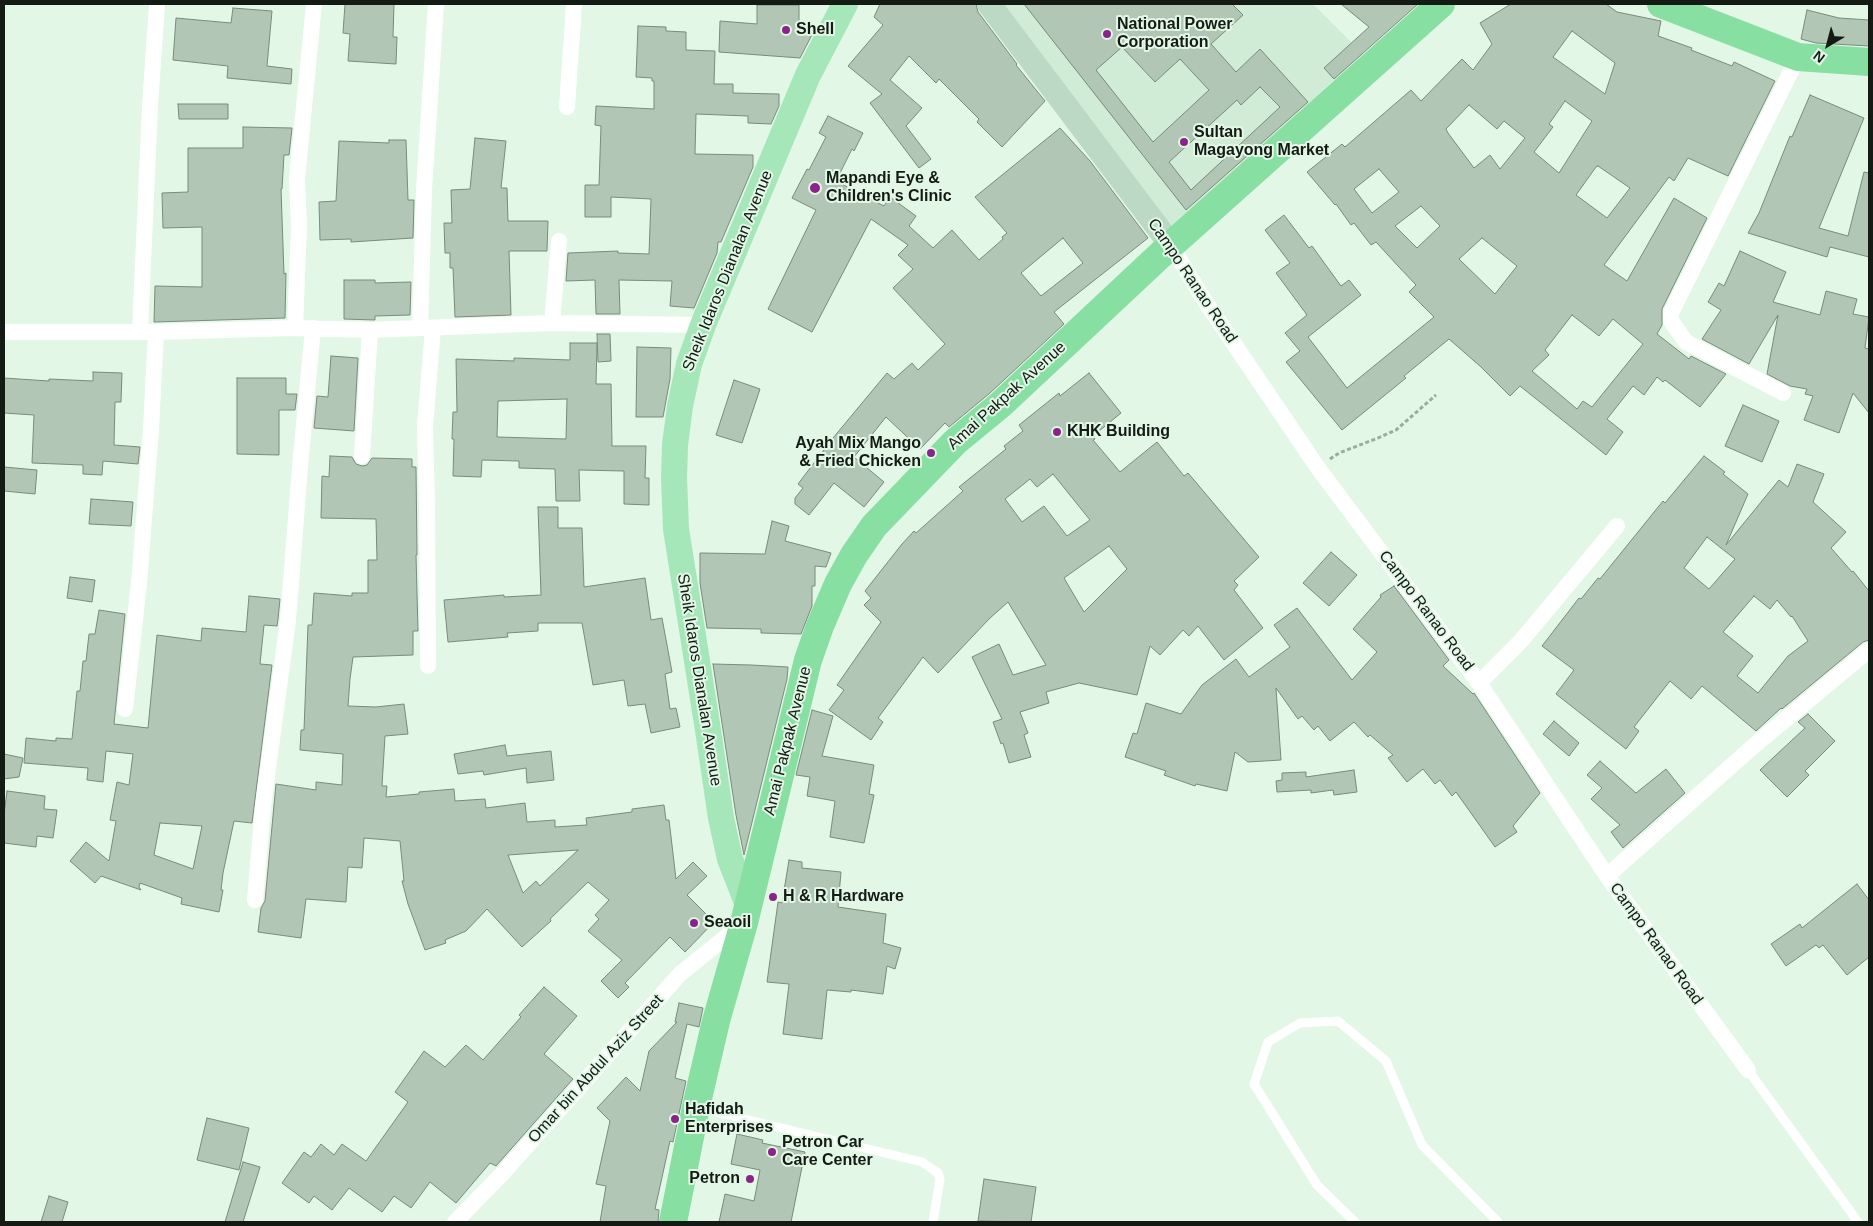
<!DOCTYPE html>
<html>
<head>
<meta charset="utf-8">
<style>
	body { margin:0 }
	#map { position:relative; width:1873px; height:1226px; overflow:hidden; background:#e2f7e6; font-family:Helvetica,sans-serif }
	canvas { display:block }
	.frame { position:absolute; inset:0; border:5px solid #141b15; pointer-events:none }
	.north { position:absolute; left:1803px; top:20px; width:50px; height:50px; -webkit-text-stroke:4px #e2f7e6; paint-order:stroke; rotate:217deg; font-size:14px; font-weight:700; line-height:20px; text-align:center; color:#141b15 }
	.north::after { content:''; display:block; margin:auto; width:18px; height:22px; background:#141b15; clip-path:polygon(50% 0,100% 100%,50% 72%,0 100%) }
</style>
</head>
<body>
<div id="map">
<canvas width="1873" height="1226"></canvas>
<div class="frame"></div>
<div class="north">N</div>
</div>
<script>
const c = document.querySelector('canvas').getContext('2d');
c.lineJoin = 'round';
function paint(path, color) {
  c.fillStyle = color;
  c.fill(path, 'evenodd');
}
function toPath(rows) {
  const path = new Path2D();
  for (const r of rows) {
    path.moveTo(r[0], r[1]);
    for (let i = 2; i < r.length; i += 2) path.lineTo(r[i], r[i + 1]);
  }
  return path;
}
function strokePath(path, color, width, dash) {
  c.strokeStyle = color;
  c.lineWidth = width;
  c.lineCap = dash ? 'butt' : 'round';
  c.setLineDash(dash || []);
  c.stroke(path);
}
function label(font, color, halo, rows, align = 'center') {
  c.font = font + ' Helvetica,sans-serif';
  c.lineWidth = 4;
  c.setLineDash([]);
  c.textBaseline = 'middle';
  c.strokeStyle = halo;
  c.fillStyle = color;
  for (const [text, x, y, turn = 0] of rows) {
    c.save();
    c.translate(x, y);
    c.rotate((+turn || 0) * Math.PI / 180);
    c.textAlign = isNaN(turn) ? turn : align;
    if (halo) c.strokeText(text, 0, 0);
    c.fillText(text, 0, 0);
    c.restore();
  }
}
const built = toPath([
	[1002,4,1313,4,1363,54,1168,229]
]);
const building = toPath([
	[345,4,394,4,393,37,397,37,396,64,348,61,350,34,343,33,345,4],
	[880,4,976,4,978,12,1017,64,1016,65,1045,101,1002,147,977,122,979,119,939,79,936,83,909,56,890,80,922,108,906,126,931,159,919,168,870,103,882,94,848,66,883,25,874,17,880,4],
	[1024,4,1232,4,1243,15,1211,44,1236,72,1260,49,1308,102,1186,210,1024,4],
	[1122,47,1155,82,1180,59,1209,90,1153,142,1096,70,1122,47],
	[1260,87,1280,107,1191,190,1169,162,1237,100,1241,105,1260,87],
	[1341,4,1418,4,1334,79,1324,68,1369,27,1341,4],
	[1511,4,1606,4,1617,12,1661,21,1658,36,1692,48,1691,50,1732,66,1734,62,1775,81,1728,176,1688,158,1674,181,1669,177,1604,265,1627,281,1674,198,1707,218,1662,309,1662,325,1657,334,1689,359,1691,356,1726,374,1700,407,1665,380,1663,382,1657,377,1644,395,1633,386,1607,419,1623,432,1606,455,1520,386,1510,396,1481,367,1449,339,1404,376,1406,378,1342,430,1286,362,1300,351,1285,333,1307,315,1276,273,1290,263,1265,230,1284,215,1309,248,1312,246,1341,286,1349,280,1361,295,1308,337,1347,388,1434,317,1409,292,1416,285,1398,266,1376,242,1371,245,1354,223,1351,225,1336,204,1335,205,1307,172,1342,144,1345,147,1411,90,1421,101,1462,59,1473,70,1492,44,1480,23,1511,4],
	[1572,31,1615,63,1605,94,1553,57,1572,31],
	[1565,101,1592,121,1559,173,1534,152,1553,127,1549,124,1565,101],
	[1469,105,1497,129,1504,121,1525,138,1500,169,1490,155,1474,168,1448,133,1446,129,1469,105],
	[1598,166,1630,188,1607,218,1576,195,1596,167,1598,166],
	[1379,169,1399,192,1372,213,1354,189,1379,169],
	[1421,206,1440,226,1417,248,1395,226,1421,206],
	[1482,238,1517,266,1495,294,1459,259,1482,238],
	[1572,315,1599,336,1613,319,1643,344,1592,407,1583,401,1577,409,1532,371,1549,355,1545,350,1572,315],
	[757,5,799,5,799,25,816,27,800,58,719,52,720,21,757,24,757,5],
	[233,8,272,11,267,66,292,69,291,84,227,78,228,66,173,60,176,18,231,23,233,8],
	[1807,10,1839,18,1869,20,1869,46,1816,43,1801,39,1807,10],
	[638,26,666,27,666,31,686,32,686,50,715,51,714,84,733,84,733,93,779,94,779,106,771,124,748,123,748,116,696,114,695,154,753,155,753,167,721,242,718,242,717,253,694,308,670,306,672,281,619,280,620,314,596,314,595,280,566,281,568,253,618,251,618,253,649,254,651,199,611,197,611,217,585,217,585,185,599,185,601,126,595,125,596,106,654,109,654,81,652,81,652,78,636,77,638,26],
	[1810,95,1864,118,1819,228,1848,236,1864,172,1869,173,1869,257,1830,247,1827,257,1748,233,1759,213,1790,136,1792,137,1810,95],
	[178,104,228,104,228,119,179,119,178,104],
	[828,116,863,133,854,151,852,149,836,181,884,206,890,197,916,216,909,226,933,248,952,230,979,260,1003,239,1002,237,1007,233,975,197,1060,128,1090,161,1148,238,1054,312,1064,324,990,393,949,427,945,423,920,449,886,417,854,457,884,482,864,507,834,483,809,515,795,504,795,498,803,488,798,484,833,438,887,373,894,379,912,363,918,370,945,344,893,288,913,269,898,255,908,245,871,219,812,332,768,309,816,210,792,198,807,169,809,170,826,137,819,133,828,116],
	[1063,238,1083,263,1041,296,1021,273,1063,238],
	[243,127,292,128,289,155,284,155,282,189,281,189,284,274,286,273,285,318,154,322,155,286,202,287,202,227,163,228,162,193,188,192,188,148,243,148,243,127],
	[475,138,506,141,501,188,507,188,508,221,548,221,547,251,509,251,511,315,455,317,453,268,450,268,450,253,445,253,444,223,452,223,451,190,470,189,475,138],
	[389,140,406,140,408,200,414,200,413,238,351,242,351,239,320,240,319,202,336,201,339,141,389,143,389,140],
	[1740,251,1786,272,1773,302,1820,315,1826,291,1857,299,1853,314,1869,317,1865,348,1869,349,1869,413,1853,393,1839,433,1804,420,1813,396,1805,394,1807,389,1790,386,1767,374,1778,315,1749,364,1702,339,1721,310,1708,302,1719,283,1724,286,1740,251],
	[344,280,375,280,375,283,411,282,410,315,375,316,375,320,344,319,344,280],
	[597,334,610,334,611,361,598,362,597,334],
	[570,343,597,343,596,384,611,384,612,446,646,446,645,478,649,478,649,505,624,504,624,471,579,470,580,501,556,501,555,469,519,468,519,461,482,460,481,477,453,476,454,439,452,439,453,412,457,412,456,359,514,361,514,358,570,360,570,343],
	[567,399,566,439,497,437,498,401,567,399],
	[637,347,671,348,670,379,663,417,636,417,637,347],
	[331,356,358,358,354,431,314,428,317,396,328,397,331,356],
	[93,372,122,373,121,402,115,402,114,445,140,447,138,464,103,461,102,475,83,474,83,465,32,463,34,415,4,413,4,378,49,381,49,379,93,381,93,372],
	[1089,373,1121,413,1093,436,1095,439,1093,440,1120,472,1157,442,1184,476,1188,473,1259,557,1234,581,1238,585,1234,590,1263,628,1224,660,1198,626,1189,636,1183,630,1160,655,1150,646,1137,695,1079,683,1046,692,1049,703,1020,712,1028,733,1024,735,1031,757,1009,763,1003,743,1001,744,993,722,1002,719,972,657,999,644,1013,675,1046,665,1008,602,989,619,938,673,923,657,878,718,883,722,871,740,829,710,844,690,837,685,881,622,864,605,871,598,865,591,902,544,914,531,916,533,963,491,959,487,1006,449,1004,446,1023,431,1019,425,1059,393,1060,396,1089,373],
	[1053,474,1090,520,1067,536,1044,506,1022,522,1005,499,1030,479,1037,487,1053,474],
	[1109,546,1127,569,1084,612,1064,578,1109,546],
	[237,378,286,378,286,394,297,394,295,410,279,410,279,455,237,454,237,378],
	[734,380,760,389,742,443,716,435,734,380],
	[1743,405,1779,421,1762,462,1725,446,1743,405],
	[330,456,352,457,356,464,362,466,367,465,372,458,412,459,412,467,416,467,417,555,416,555,418,631,413,631,413,655,353,657,350,679,348,706,376,707,404,704,408,734,385,736,382,786,387,786,386,797,419,794,419,792,454,789,455,801,485,799,486,808,525,803,527,822,555,820,555,827,587,825,586,818,632,812,632,809,664,805,666,820,669,820,676,879,693,862,707,876,687,895,714,922,685,952,670,937,625,983,629,987,618,998,601,981,622,960,588,931,599,919,595,915,609,900,588,882,550,919,551,921,522,947,487,909,466,931,445,940,446,943,425,950,408,904,402,881,404,881,400,841,364,838,362,868,348,867,346,902,306,899,301,938,258,932,261,908,265,901,276,784,316,790,316,782,342,785,343,754,300,750,301,730,304,730,308,625,312,625,314,593,352,596,352,593,368,593,368,560,377,560,376,519,321,518,322,476,329,477,330,456],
	[578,850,540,886,536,881,523,893,508,855,578,850],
	[1704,456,1725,472,1723,474,1748,494,1726,545,1779,480,1788,487,1797,464,1824,474,1813,502,1846,532,1831,548,1852,572,1853,571,1869,591,1869,640,1863,642,1782,709,1781,708,1756,731,1702,686,1691,699,1670,681,1634,727,1639,731,1626,749,1556,694,1574,670,1542,646,1579,598,1581,599,1598,578,1600,579,1663,501,1665,503,1704,456],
	[1707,537,1735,559,1709,589,1684,568,1707,537],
	[1754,596,1770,609,1777,600,1791,617,1792,616,1808,641,1788,656,1758,693,1737,676,1753,656,1723,632,1754,596],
	[4,467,37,470,35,494,4,491,4,467],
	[91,499,133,502,131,526,89,524,91,499],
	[538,507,558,507,558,528,582,528,584,587,645,578,651,620,662,618,672,672,665,674,670,709,676,708,680,727,651,733,645,704,628,706,624,680,593,685,582,623,538,623,538,631,507,633,508,637,448,642,444,600,504,595,504,597,541,595,538,507],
	[772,521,789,526,785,541,831,553,826,567,815,566,815,586,812,586,812,606,801,634,761,633,761,629,707,628,700,583,700,553,765,554,772,521],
	[1331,552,1357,575,1329,606,1303,583,1331,552],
	[70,577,95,580,92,602,67,598,70,577],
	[1394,586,1449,660,1443,666,1473,694,1474,693,1540,793,1513,826,1517,832,1495,847,1456,792,1452,796,1440,780,1435,784,1423,769,1407,782,1388,758,1393,755,1370,735,1368,737,1354,722,1330,741,1318,726,1314,730,1302,716,1298,719,1276,688,1281,760,1248,762,1235,752,1227,791,1196,784,1195,786,1164,775,1166,771,1125,757,1133,733,1137,734,1146,703,1181,714,1202,685,1236,659,1249,677,1290,647,1274,625,1297,608,1352,680,1377,652,1353,629,1381,597,1380,595,1394,586],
	[249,596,280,599,278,619,277,626,264,625,260,664,272,665,252,823,234,821,223,873,221,890,223,890,219,912,181,904,182,898,140,883,139,887,141,890,101,876,95,883,70,861,86,842,109,861,116,821,110,820,117,782,129,785,133,754,106,751,103,782,87,780,88,768,24,763,26,738,56,741,56,738,72,739,77,691,80,691,83,661,86,661,89,634,95,634,99,610,125,614,114,724,148,728,157,635,201,641,202,628,246,632,249,596],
	[160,823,202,826,193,869,154,855,160,823],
	[713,664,751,665,788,667,787,679,744,855,736,815,713,664],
	[812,710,833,716,822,756,874,765,869,794,874,795,864,843,830,837,835,801,807,796,810,777,796,775,812,710],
	[1808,714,1835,741,1805,771,1809,775,1787,797,1760,770,1805,728,1798,722,1808,714],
	[1554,721,1579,743,1569,756,1543,734,1554,721],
	[505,745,507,756,551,751,554,780,527,783,526,768,484,775,483,771,458,774,454,754,505,745],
	[4,754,23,758,19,777,4,779,4,754],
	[1600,761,1636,793,1666,769,1685,793,1623,848,1611,832,1620,825,1591,799,1602,788,1587,775,1600,761],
	[1354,770,1357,792,1334,795,1333,790,1311,793,1311,790,1277,792,1276,781,1282,780,1282,773,1306,772,1306,777,1354,770],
	[7,791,45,796,44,809,57,810,53,838,37,836,36,847,4,843,4,814,7,791],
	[789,860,802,862,802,868,841,872,838,907,886,914,883,943,901,948,895,969,887,966,883,994,851,990,851,992,827,990,822,1039,783,1034,789,984,767,982,778,902,782,903,789,860],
	[1857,884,1869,900,1869,957,1847,975,1823,945,1819,948,1816,945,1786,966,1771,944,1800,924,1802,928,1857,884],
	[544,987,577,1016,544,1054,573,1079,496,1166,490,1163,456,1203,430,1182,411,1208,394,1196,382,1212,349,1188,332,1210,314,1196,309,1203,282,1183,304,1152,311,1157,321,1144,334,1155,342,1144,366,1161,408,1102,395,1092,424,1051,445,1067,466,1045,483,1060,521,1017,519,1015,544,987],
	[679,1003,703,1008,699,1027,687,1024,675,1078,686,1081,673,1142,670,1141,655,1209,659,1210,658,1222,600,1222,606,1186,596,1184,610,1121,597,1108,626,1077,640,1091,649,1051,677,1022,675,1022,679,1003],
	[207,1118,249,1128,239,1170,197,1160,207,1118],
	[737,1134,763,1140,762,1143,805,1152,791,1222,719,1222,725,1194,754,1201,760,1170,731,1164,737,1134],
	[243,1162,260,1167,243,1222,225,1222,243,1162],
	[984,1179,1036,1187,1031,1222,978,1221,984,1179],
	[49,1196,68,1202,62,1222,41,1222,49,1196]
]);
const path = toPath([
	[1330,459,1339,453,1378,438,1396,430,1436,395]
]);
const service = toPath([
	[1748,1070,1858,1222],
	[699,1108,922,1162,938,1173,940,1179,933,1222],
	[1355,1222,1317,1185,1254,1084,1268,1042,1300,1023,1338,1021,1386,1061,1422,1145,1498,1222]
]);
const minor = toPath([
	[567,107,574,4],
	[1171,245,1201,295,1318,468,1479,683,1607,876,1748,1070],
	[552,323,559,241],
	[295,328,299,225,297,179,314,4],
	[420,328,424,190,436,4],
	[140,331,150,106,157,4],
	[4,332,156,332,295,328,370,330,552,323,703,325],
	[1783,393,1686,342,1671,321,1671,313,1798,57],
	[362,456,370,330],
	[428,666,427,503,425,427,433,328],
	[1479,683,1520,642,1617,526],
	[125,709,139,583,151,429,156,332],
	[1607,876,1756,744,1869,650],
	[255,900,263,806,288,620,300,467,313,328],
	[455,1222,503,1173,680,974,742,924]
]);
const secondary = toPath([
	[989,4,1171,245]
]);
const primary = toPath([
	[748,905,730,859,721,818,708,730,676,529,674,478,675,445,680,406,689,364,703,325,808,75,845,4]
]);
const trunk = toPath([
	[1661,4,1798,57,1869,62],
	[673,1222,696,1107,716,1021,744,923,808,660,820,626,838,584,854,555,874,526,955,442,1000,405,1171,245,1441,4]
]);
const markers = [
	[786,30,5,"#8a248b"],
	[1107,34,5,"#8a248b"],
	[1184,142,5,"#8a248b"],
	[815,188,6,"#8a248b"],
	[1057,432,5,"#8a248b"],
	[931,453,5,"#8a248b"],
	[773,897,5,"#8a248b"],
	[694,923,5,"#8a248b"],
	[675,1119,5,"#8a248b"],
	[772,1152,5,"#8a248b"],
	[750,1179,5,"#8a248b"]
];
const poiNames = [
	["National Power",1117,25],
	["Corporation",1117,43],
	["Shell",796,30],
	["Sultan",1194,133],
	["Magayong Market",1194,151],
	["Mapandi Eye &",826,179],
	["Children's Clinic",826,197],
	["KHK Building",1067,432],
	["Ayah Mix Mango",921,444,"right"],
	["& Fried Chicken",921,462,"right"],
	["H & R Hardware",783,897],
	["Seaoil",704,923],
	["Hafidah",685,1110],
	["Enterprises",685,1128],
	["Petron Car",782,1143],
	["Care Center",782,1161],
	["Petron",740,1179,"right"]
];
const streetNames = [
	["Sheik Idaros Dianalan Avenue",728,271,-68],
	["Campo Ranao Road",1192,281,56],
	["Amai Pakpak Avenue",1007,396,-42],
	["Campo Ranao Road",1426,611,53],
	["Sheik Idaros Dianalan Avenue",699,680,81],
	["Amai Pakpak Avenue",788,741,-76],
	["Campo Ranao Road",1656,944,54],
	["Omar bin Abdul Aziz Street",596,1069,-48]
];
paint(built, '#d0ecd6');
paint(building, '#b2c6b6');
strokePath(building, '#788b7c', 1);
strokePath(path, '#9bac9e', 3, [4, 2.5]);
strokePath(service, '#fff', 9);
strokePath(minor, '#fff', 16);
strokePath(secondary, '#bbd9c5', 24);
strokePath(primary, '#a6e7b9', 26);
strokePath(trunk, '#88dfa2', 28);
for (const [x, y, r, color] of markers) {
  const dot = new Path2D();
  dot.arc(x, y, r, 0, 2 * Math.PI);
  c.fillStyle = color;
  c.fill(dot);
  strokePath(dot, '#e2f7e6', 2);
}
label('bold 16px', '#141b15', '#e2f7e6', poiNames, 'left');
label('16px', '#141b15', '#e2f7e6', streetNames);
</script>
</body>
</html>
